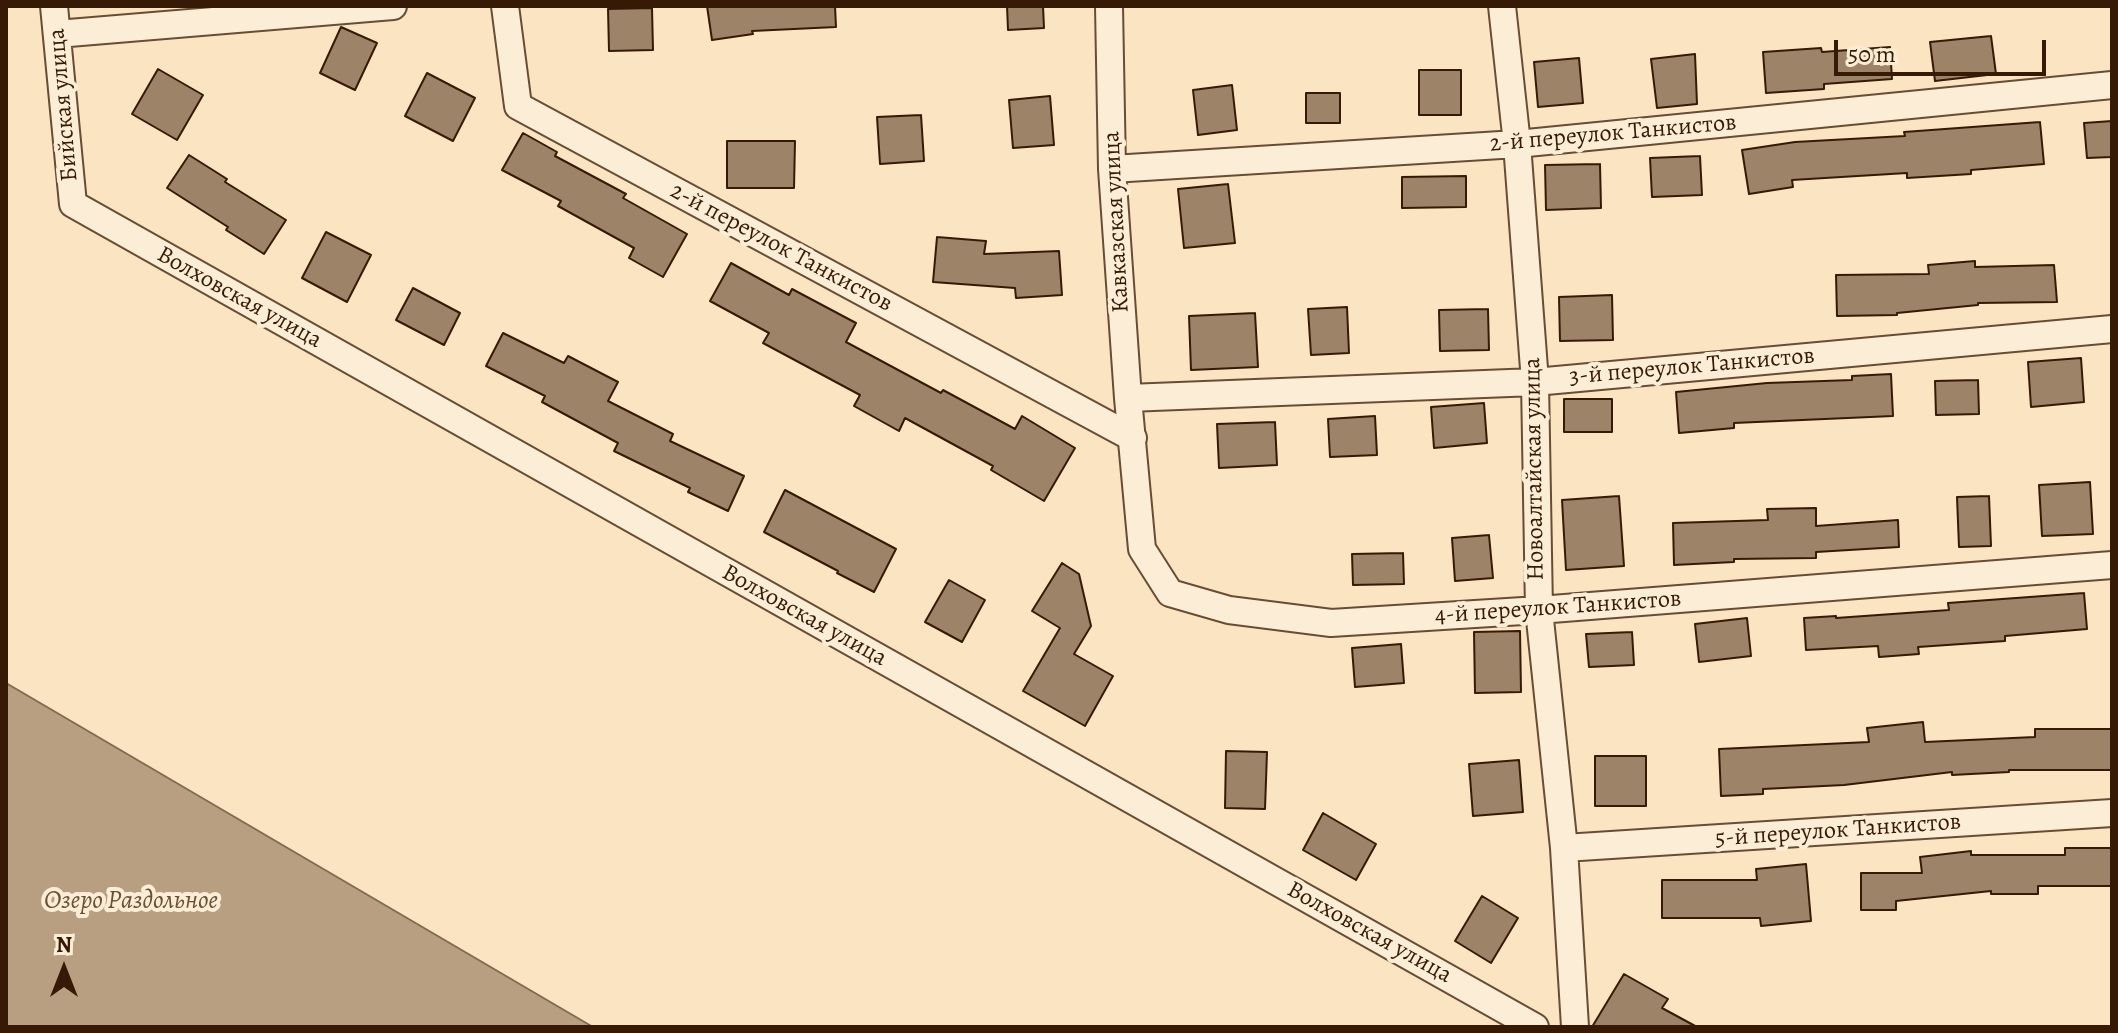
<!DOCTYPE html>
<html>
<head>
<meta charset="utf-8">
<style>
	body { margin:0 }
	#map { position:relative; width:2118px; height:1033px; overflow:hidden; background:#fbe4c2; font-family:Alegreya,serif }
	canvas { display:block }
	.frame { position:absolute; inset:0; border:8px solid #371a05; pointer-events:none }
	.north { position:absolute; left:24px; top:929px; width:80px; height:80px; -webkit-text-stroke:6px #fcedd7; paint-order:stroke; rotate:0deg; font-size:22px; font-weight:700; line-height:32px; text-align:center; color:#371a05 }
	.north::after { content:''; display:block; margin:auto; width:28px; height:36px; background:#371a05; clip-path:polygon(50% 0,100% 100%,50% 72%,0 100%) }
	.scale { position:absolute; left:1834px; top:40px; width:212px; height:36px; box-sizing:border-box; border:4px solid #371a05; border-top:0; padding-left:10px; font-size:24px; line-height:28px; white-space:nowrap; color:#371a05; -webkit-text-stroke:6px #fcedd7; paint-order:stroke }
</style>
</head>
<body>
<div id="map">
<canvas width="2118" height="1033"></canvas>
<div class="frame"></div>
<div class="north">N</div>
<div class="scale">50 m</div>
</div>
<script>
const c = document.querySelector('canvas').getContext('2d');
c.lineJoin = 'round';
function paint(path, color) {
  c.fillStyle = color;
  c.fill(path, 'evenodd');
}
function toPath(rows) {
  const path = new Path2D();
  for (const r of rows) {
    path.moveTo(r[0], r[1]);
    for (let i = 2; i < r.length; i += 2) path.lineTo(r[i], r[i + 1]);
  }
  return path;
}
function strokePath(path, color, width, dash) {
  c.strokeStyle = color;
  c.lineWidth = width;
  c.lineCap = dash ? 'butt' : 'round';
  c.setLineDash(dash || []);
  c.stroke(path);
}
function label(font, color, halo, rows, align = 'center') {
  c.font = font + ' Alegreya,serif';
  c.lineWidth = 8;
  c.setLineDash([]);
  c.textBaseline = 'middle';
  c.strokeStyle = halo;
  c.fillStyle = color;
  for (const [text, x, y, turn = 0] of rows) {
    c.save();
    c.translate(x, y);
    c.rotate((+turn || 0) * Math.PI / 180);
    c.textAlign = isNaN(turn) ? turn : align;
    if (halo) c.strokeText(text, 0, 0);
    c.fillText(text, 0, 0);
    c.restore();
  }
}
const water = toPath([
	[6,683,593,1027,6,1027,6,683]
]);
const building = toPath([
	[707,6,835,6,836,27,752,31,753,34,712,40,707,6],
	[1007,6,1043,6,1044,28,1008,30,1007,6],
	[652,8,653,50,609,51,608,9,652,8],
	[341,27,377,43,355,90,320,73,341,27],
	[1991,36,1996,74,1935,81,1930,42,1991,36],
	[1890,47,1892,79,1824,84,1824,89,1766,93,1763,52,1821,48,1822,52,1890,47],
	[1695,54,1697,104,1657,108,1651,59,1695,54],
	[1579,58,1583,103,1538,107,1534,62,1579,58],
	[158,69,203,95,177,140,132,114,158,69],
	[1419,70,1461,70,1461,115,1419,115,1419,70],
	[427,73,475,98,453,141,405,116,427,73],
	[1232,85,1237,130,1198,135,1193,90,1232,85],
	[1306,93,1340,93,1340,123,1306,123,1306,93],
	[1050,96,1054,145,1013,148,1009,100,1050,96],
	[921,115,924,161,880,164,877,117,921,115],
	[2112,121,2112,157,2087,158,2084,123,2112,121],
	[2040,122,2044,164,1971,170,1971,174,1907,178,1907,173,1792,180,1793,187,1749,194,1742,150,1795,142,1905,136,1904,132,2040,122],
	[523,133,557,152,555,156,626,194,623,198,687,234,663,277,629,258,634,248,558,206,561,201,502,170,523,133],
	[727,141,795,141,794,188,727,188,727,141],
	[189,155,227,179,225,182,286,220,264,254,226,230,228,227,167,188,189,155],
	[1700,156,1702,195,1652,197,1650,158,1700,156],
	[1600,164,1601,208,1546,210,1545,165,1600,164],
	[1466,176,1466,207,1402,208,1402,177,1466,176],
	[1228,184,1235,243,1184,248,1178,189,1228,184],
	[326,232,371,255,347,302,302,278,326,232],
	[937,237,986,241,984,254,1059,251,1062,295,1016,298,1015,288,933,282,937,237],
	[1975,261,1975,267,2054,265,2057,302,1978,303,1978,305,1897,313,1897,315,1837,316,1836,275,1929,274,1928,265,1975,261],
	[731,263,789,295,792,289,856,323,846,342,941,393,943,390,1015,429,1022,416,1075,448,1044,501,991,470,993,466,905,418,899,431,854,406,860,395,763,343,769,333,710,301,731,263],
	[413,288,460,313,444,345,396,320,413,288],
	[1612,295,1613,340,1560,341,1559,297,1612,295],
	[1347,307,1349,353,1311,355,1308,309,1347,307],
	[1488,309,1489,350,1440,351,1439,310,1488,309],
	[1255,313,1258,367,1191,370,1189,316,1255,313],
	[503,333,564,363,568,356,618,382,608,401,673,434,670,441,744,476,728,511,688,492,690,488,614,451,618,443,542,402,545,396,486,366,503,333],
	[2081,358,2084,402,2031,407,2028,362,2081,358],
	[1891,374,1893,416,1734,423,1734,428,1679,433,1676,392,1767,383,1852,380,1852,376,1891,374],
	[1978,380,1979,414,1936,415,1935,381,1978,380],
	[1564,399,1612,399,1612,432,1564,432,1564,399],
	[1484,403,1487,443,1434,448,1431,407,1484,403],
	[1375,416,1377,455,1330,457,1328,419,1375,416],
	[1275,422,1277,465,1219,468,1217,424,1275,422],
	[2090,482,2093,534,2042,536,2039,485,2090,482],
	[785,490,896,549,874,592,837,573,838,571,764,532,785,490],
	[1619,496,1624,566,1566,570,1562,500,1619,496],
	[1989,496,1991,546,1959,547,1957,497,1989,496],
	[1816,508,1816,526,1898,520,1899,547,1816,552,1816,558,1734,559,1734,562,1674,565,1673,523,1768,520,1767,509,1816,508],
	[1489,535,1493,578,1455,581,1452,538,1489,535],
	[1403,553,1404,584,1353,585,1352,554,1403,553],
	[1062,563,1079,574,1091,626,1074,654,1113,676,1085,726,1023,691,1060,628,1032,611,1062,563],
	[949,580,985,600,962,642,925,622,949,580],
	[2084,593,2087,629,2005,636,2005,641,1918,647,1919,654,1879,657,1878,646,1806,650,1804,618,1836,616,1836,618,1949,610,1948,603,2084,593],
	[1747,618,1751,656,1699,662,1695,624,1747,618],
	[1520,631,1521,692,1475,693,1474,632,1520,631],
	[1632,632,1634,665,1589,667,1586,634,1632,632],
	[1401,644,1404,683,1355,687,1352,648,1401,644],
	[1923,722,1925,742,2035,737,2035,729,2112,729,2112,770,2009,770,2009,772,1952,775,1952,772,1844,785,1763,789,1763,794,1721,796,1719,749,1869,742,1867,728,1923,722],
	[1226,751,1267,752,1265,809,1225,808,1226,751],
	[1595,756,1646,756,1646,806,1595,806,1595,756],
	[1519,760,1523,812,1473,816,1469,764,1519,760],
	[1323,813,1376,844,1356,880,1303,850,1323,813],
	[2065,848,2112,848,2112,886,2038,886,2038,894,1991,894,1991,891,1896,901,1896,910,1861,910,1861,873,1922,873,1920,857,1971,851,1971,855,2065,855,2065,848],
	[1806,864,1811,921,1761,926,1760,918,1662,918,1662,880,1757,880,1756,869,1806,864],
	[1482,896,1518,918,1491,963,1455,941,1482,896],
	[1624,974,1668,999,1662,1008,1697,1027,1592,1027,1624,974]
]);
const minor = toPath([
	[54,6,73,204,1535,1027],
	[505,6,518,106,1133,438],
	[1109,6,1112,169,1128,398,1142,549,1170,593,1229,610,1331,623,1539,610,2112,565],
	[1502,6,1517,144,1535,382,1539,610,1564,848,1575,1027],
	[57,34,393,6],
	[1112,169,1517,144,2112,85],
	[1128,398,1535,382,2112,329],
	[1564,848,2112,813]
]);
const streetNames = [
	["Бийская улица",64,105,-95],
	["2-й переулок Танкистов",1613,134,-5],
	["Кавказская улица",1117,222,-93],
	["2-й переулок Танкистов",781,248,28],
	["Волховская улица",239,298,29],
	["3-й переулок Танкистов",1692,367,-5],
	["Новоалтайская улица",1535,469,-91],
	["4-й переулок Танкистов",1558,608,-4],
	["Волховская улица",804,616,29],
	["5-й переулок Танкистов",1838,831,-4],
	["Волховская улица",1369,933,29]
];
const waterNames = [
	["Озеро Раздольное",131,902]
];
paint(water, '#b89f82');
strokePath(water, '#846a50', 2);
paint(building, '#9d8367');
strokePath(building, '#371a05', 2);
strokePath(minor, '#684c34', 30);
strokePath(minor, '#fcedd7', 26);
label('24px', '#371a05', '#fcedd7', streetNames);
label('italic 26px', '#6b4f37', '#fcedd7', waterNames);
</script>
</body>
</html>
